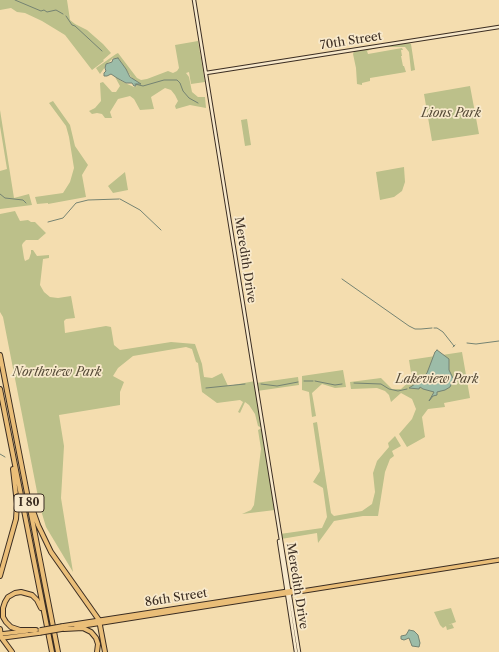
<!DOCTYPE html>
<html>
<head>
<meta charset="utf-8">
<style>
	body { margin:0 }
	canvas { display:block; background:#f4ddaf }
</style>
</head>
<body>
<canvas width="499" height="652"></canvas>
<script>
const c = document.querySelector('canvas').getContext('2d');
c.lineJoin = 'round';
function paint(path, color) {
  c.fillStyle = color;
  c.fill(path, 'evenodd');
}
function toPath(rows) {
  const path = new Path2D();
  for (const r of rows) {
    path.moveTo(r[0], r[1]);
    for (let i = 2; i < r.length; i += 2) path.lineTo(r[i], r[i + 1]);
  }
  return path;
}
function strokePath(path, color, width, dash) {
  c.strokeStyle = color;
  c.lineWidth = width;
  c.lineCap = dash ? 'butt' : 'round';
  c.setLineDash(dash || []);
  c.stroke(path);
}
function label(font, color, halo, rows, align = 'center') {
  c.font = font + ' "Libre Caslon Text",serif';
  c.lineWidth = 3.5;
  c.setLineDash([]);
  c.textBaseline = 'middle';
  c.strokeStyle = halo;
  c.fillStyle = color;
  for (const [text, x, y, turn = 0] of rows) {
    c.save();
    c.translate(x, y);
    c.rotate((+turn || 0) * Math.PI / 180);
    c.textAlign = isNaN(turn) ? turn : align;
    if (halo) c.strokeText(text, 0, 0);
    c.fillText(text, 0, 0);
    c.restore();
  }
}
const green = toPath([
	[0,0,67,0,70,20,75,24,87,30,103,44,111,53,103,60,104,61,92,70,65,35,42,21,25,13,17,12,11,8,0,10],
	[198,41,205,82,191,84,189,72,186,73,189,77,192,92,198,97,205,97,206,108,190,105,176,109,175,106,178,101,175,95,171,90,165,88,151,97,154,109,140,110,134,99,130,96,118,99,110,112,112,118,105,118,102,114,97,113,92,114,89,111,95,108,101,101,100,83,103,82,112,92,116,92,120,86,115,77,125,83,134,87,137,86,136,82,132,78,118,58,113,58,108,63,100,74,96,68,116,54,118,53,137,78,141,80,147,79,168,71,173,73,177,71,179,68,175,45],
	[409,43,411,44,415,70,411,71,409,52,405,47,384,47,372,49,367,51,368,54,402,48,403,50,401,50,402,56,401,56,403,66,404,66,406,72,370,78,370,81,362,83,362,85,357,84,356,68,353,54,354,51],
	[470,86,479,134,432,141,424,94],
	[53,101,70,125,75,146,88,165,82,175,86,197,48,204,48,203,37,204,35,197,63,193,70,182,74,168,69,137,66,126,49,103],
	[0,110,14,198,29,194,32,205,0,209,0,171,7,169,0,126],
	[247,119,251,145,245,146,241,120],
	[404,167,405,182,402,191,394,197,380,200,376,172],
	[125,172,128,190,113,193,108,186],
	[15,211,20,221,28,220,31,222,35,222,46,233,38,240,26,240,23,243,22,245,24,258,25,261,29,259,31,253,31,250,33,250,37,256,49,255,49,258,43,259,40,285,44,292,50,297,58,298,71,296,75,318,66,319,64,321,65,333,106,326,111,327,114,345,120,350,171,342,195,344,202,364,204,377,212,378,222,373,228,386,255,381,256,383,298,377,299,385,257,391,275,510,242,514,251,510,254,505,261,449,258,430,262,428,258,426,255,414,249,405,245,402,240,413,238,412,243,402,240,400,217,403,202,392,198,363,196,362,192,349,186,347,133,356,118,368,113,376,124,382,120,392,120,405,59,415,64,446,61,498,73,572,46,527,40,507,3,317,0,312,0,214],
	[462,352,470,398,444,403,445,407,428,409,422,417,425,437,407,447,399,434,412,419,416,409,412,399,401,393,391,402,389,395,385,391,377,388,351,389,350,382,381,378,392,389,401,389,412,379,409,360],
	[343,370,346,387,335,388,322,384,312,393,316,416,312,417,309,392,302,390,302,376],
	[317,422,331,513,334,516,362,511,372,504,375,492,373,473,377,461,389,447,388,443,395,436,401,446,392,451,394,456,390,459,385,472,378,516,363,516,334,521,318,543,317,533,281,539,280,534,322,528,327,517,323,488,313,482,320,471,313,423],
	[451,608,456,622,448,625,452,624,454,628,447,630,446,626,443,628,440,625,434,612]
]);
const water = toPath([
	[118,58,126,69,130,77,141,84,136,84,136,86,134,86,132,83,126,83,117,78,111,74,107,76,104,76,104,73,106,71,105,68,106,64,112,62,113,59,118,58],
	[437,350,449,359,449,370,453,378,455,379,453,380,450,387,445,390,437,392,437,395,433,396,429,401,434,392,423,389,420,387,419,389,409,388,415,384,419,383,422,378,427,373,435,352,437,350],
	[409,630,414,631,418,635,420,643,419,647,412,646,409,638,404,640,401,639,401,636,406,635,409,630]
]);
const stream = toPath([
	[15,0,41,11,44,10,47,12,56,10,63,14],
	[66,16,72,25,75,26,102,51],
	[135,84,143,86,164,80,177,80,180,83,183,91,189,98,198,103],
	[0,194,5,198,23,200,26,203],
	[120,199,140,210,161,230],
	[48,222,63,218,76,203,88,200,119,199],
	[342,279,409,326,415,329,421,329,432,328],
	[434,328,437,328,443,332,454,346],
	[467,343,476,344,499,341],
	[453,347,455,345],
	[304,381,313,381],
	[315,381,335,385,342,384],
	[354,383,381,384,389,389,398,391,407,389],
	[261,384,277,386,298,382],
	[206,388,245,384],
	[0,454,5,457]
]);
const secondary = toPath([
	[194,0,299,652],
	[206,73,499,27],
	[279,541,296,652]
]);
const primary = toPath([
	[62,626,302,589],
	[76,627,499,560],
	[1,634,27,631],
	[2,638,40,633]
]);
const highway = toPath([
	[0,355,58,652],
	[0,389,52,652],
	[32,508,38,525,51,552,99,620,105,652],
	[0,576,16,519,17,504,13,469],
	[0,629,1,637,12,652],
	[64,629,83,628,91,632,96,638,98,644,97,652],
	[36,630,20,630,11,627,6,622,3,617,3,608,5,602,8,597,15,593,21,592,32,595,37,600,41,608]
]);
const primaryBridge = toPath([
	[40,630,62,626],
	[40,633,63,629]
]);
const shields = [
	[29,503,30]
];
const shieldNames = [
	["I 80",29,503]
];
const streetNames = [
	["70th Street",351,41,-9],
	["Meredith Drive",245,260,81],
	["Meredith Drive",297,586,81],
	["86th Street",176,598,-9]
];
const parkNames = [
	["Lions Park",451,114],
	["Northview Park",57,373],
	["Lakeview Park",437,380]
];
paint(green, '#bcc08a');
paint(water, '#9cbca8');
strokePath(water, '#758372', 1);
strokePath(stream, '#758372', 1);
strokePath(secondary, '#3b2d22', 4.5);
strokePath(primary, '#3b2d22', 5.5);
strokePath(highway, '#3b2d22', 6);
strokePath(secondary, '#f8e9cb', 2.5);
strokePath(primary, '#eabe78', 3.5);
strokePath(highway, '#eabe78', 4);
strokePath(primaryBridge, '#3b2d22', 5.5, []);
strokePath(primaryBridge, '#eabe78', 3.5);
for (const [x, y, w] of shields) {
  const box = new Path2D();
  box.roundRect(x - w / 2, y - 9, w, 18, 3);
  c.fillStyle = '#f8e9cb';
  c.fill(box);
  strokePath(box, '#3b2d22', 1);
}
label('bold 11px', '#3b2d22', null, shieldNames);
label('12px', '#3b2d22', '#f8e9cb', streetNames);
label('italic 12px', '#554a37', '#f8e9cb', parkNames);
</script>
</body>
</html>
